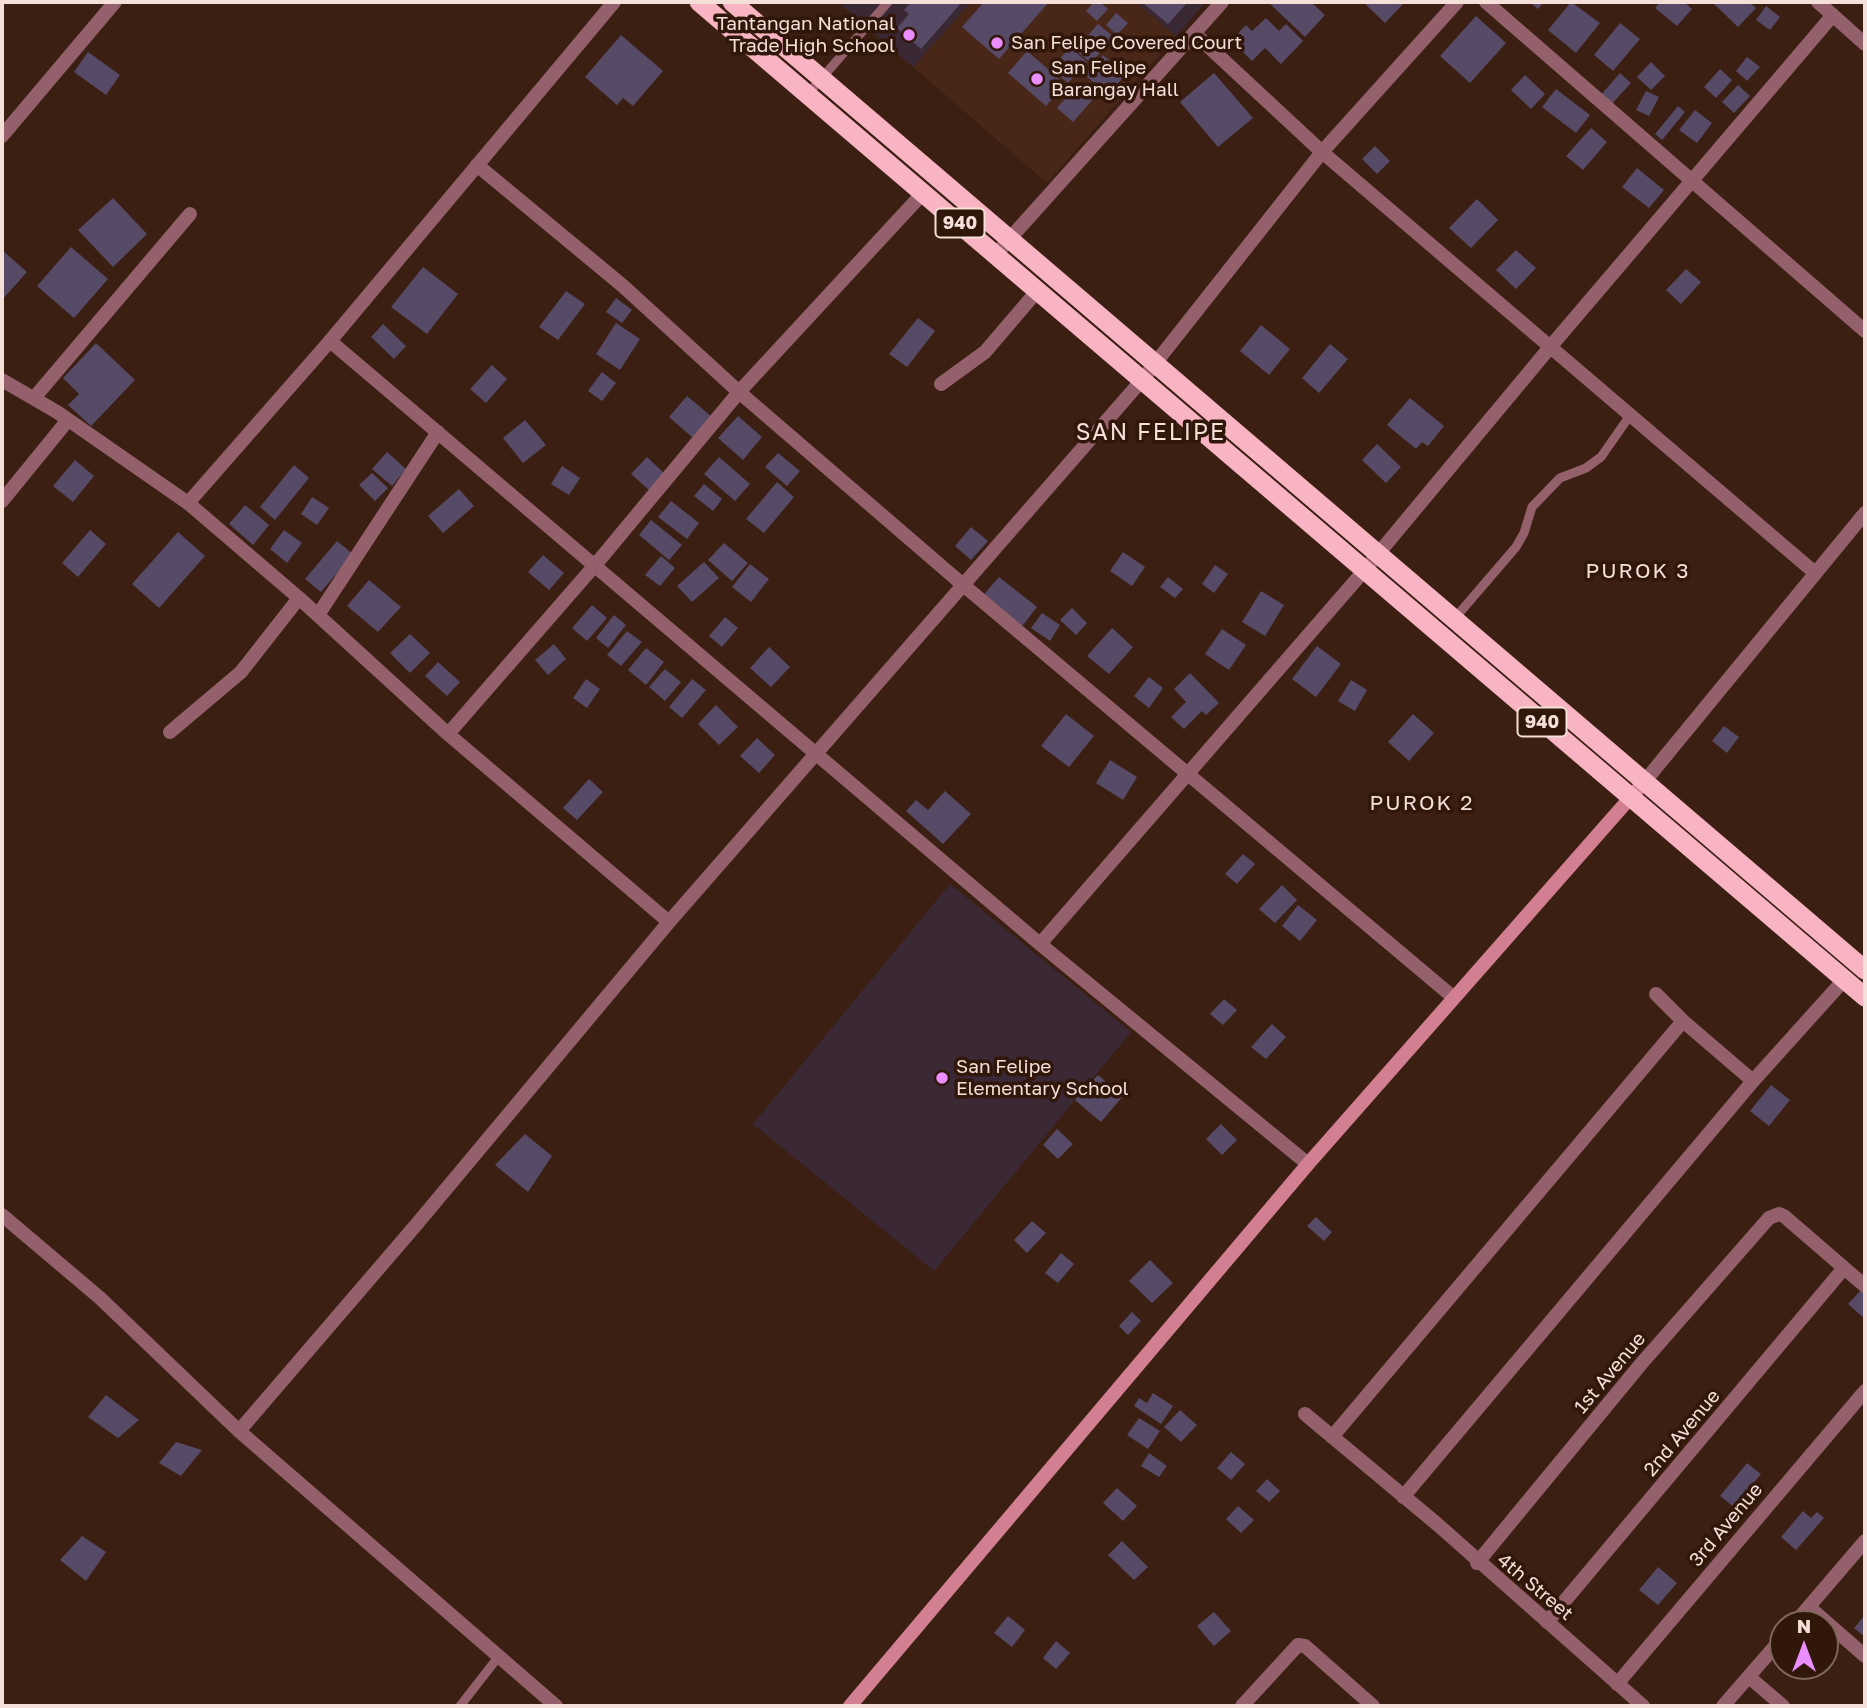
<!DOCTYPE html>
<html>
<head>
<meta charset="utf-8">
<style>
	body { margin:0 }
	#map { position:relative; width:1867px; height:1708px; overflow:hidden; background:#3b1f13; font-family:"Golos Text",sans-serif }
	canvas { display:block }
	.frame { position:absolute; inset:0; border:4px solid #f4e0d8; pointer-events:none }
	.north { position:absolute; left:1769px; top:1610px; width:70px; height:70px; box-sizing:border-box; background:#31160a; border:2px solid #7f675c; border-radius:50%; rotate:0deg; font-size:19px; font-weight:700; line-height:28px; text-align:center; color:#f4e0d8 }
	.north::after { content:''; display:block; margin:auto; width:24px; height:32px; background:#ea8dfd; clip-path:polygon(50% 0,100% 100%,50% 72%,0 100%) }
</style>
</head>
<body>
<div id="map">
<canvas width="1867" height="1708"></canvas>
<div class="frame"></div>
<div class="north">N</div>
</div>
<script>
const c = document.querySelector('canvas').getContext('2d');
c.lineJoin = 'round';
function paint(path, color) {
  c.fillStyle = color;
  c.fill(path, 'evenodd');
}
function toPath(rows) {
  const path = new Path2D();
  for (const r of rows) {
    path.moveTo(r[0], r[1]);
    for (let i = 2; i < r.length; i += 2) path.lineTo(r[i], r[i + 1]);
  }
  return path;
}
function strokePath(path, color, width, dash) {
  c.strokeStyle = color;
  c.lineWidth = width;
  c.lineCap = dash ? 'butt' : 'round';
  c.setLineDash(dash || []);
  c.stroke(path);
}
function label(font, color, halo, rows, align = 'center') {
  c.font = font + ' "Golos Text",sans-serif';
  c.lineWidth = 7;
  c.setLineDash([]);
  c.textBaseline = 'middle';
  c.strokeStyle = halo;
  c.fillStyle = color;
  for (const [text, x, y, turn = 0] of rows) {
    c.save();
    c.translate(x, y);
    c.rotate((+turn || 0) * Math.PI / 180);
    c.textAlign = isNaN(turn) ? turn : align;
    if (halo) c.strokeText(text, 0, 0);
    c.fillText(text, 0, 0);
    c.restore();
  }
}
const built = toPath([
	[971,2,1136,2,1176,36,1047,183,913,67]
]);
const education = toPath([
	[838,2,971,2,913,67],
	[1136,2,1206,2,1176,36],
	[950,884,1131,1032,934,1271,753,1124]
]);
const building = toPath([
	[911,2,918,4,920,2,962,2,921,49,897,28,909,14,904,10],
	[984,2,1049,2,999,59,962,27],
	[1094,2,1100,2,1108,9,1097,21,1086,11],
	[1142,2,1184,2,1186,4,1168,24],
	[1268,2,1311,2,1325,15,1305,37],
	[1363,2,1405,2,1385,23],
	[1529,2,1544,2,1538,9],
	[1571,2,1600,23,1576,53,1548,30],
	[1660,2,1684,2,1692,9,1677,26,1655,8],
	[1712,2,1749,2,1756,8,1738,27],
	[1766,6,1780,17,1770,30,1756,20],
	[1116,13,1128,23,1117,35,1106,25],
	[1476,16,1506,43,1470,83,1440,56],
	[1266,18,1279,31,1286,24,1303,41,1281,64,1265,48,1252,61,1231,40,1246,25,1252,31],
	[1620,23,1640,39,1613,71,1594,55],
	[1098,24,1114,37,1091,63,1075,50],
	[621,35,663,71,633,106,623,98,617,105,585,77],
	[1070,47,1087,62,1068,83,1051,69],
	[1027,51,1065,84,1046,106,1008,73],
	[88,52,120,75,106,95,74,72],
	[1103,55,1126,74,1108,95,1085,75],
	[1747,57,1760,67,1747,81,1736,71],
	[1651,62,1665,76,1651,90,1637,77],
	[1720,69,1732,80,1716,98,1704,87],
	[1214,73,1253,118,1218,147,1180,102],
	[1620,73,1631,83,1610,106,1599,97],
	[1525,75,1545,94,1531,109,1511,90],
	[1079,83,1095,97,1073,122,1057,108],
	[1738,85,1750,96,1734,113,1722,102],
	[1556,89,1590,115,1576,133,1542,107],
	[1646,91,1659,97,1649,116,1636,110],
	[1678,106,1685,112,1662,140,1655,134],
	[1695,110,1712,123,1697,143,1679,130],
	[1591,128,1607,142,1583,170,1566,156],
	[1375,146,1390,161,1377,174,1362,159],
	[1637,168,1664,190,1649,208,1622,187],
	[113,198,147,234,113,267,78,230],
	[1477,199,1498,220,1471,248,1449,228],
	[71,247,108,279,74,318,37,286],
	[2,250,27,272,2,300],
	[1516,250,1536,268,1516,289,1496,270],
	[423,267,458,294,427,334,391,307],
	[1686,269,1701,282,1681,304,1666,290],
	[566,291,585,304,558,340,539,327],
	[616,298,632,310,622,323,606,312],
	[918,318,935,331,907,367,889,354],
	[616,323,640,339,620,370,596,354],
	[383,324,406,346,394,359,371,337],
	[1261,325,1290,349,1269,375,1240,351],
	[96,343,135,380,91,426,68,405,79,394,63,378],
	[1330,344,1348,359,1319,393,1302,378],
	[492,365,507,379,486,403,470,389],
	[602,372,616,383,602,401,588,391],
	[687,396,711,416,693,438,669,417],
	[1410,398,1444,426,1428,446,1422,442,1416,449,1387,425],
	[738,416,762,437,743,460,718,438],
	[525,420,546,445,523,463,503,438],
	[1377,444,1401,467,1386,483,1362,460],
	[387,452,406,469,392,486,372,469],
	[778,453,800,471,787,486,765,467],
	[647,457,665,474,650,491,631,474],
	[719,457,750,484,735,501,704,474],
	[75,460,94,476,73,502,53,486],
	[294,465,309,478,275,520,260,507],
	[562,466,580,478,569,495,551,484],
	[372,473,388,488,375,501,359,485],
	[777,482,794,497,764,533,746,519],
	[704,484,722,499,713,511,694,496],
	[459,489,474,506,443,533,428,516],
	[312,497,329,508,317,525,301,514],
	[671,501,699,523,687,539,658,517],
	[245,505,269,525,253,545,229,524],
	[651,520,682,545,669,560,639,535],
	[971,527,988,541,971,560,955,546],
	[90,530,106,544,78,577,62,563],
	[284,530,302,543,287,563,270,549],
	[178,532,205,556,159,608,132,584],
	[337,541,353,554,321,592,305,579],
	[724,543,748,563,732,581,708,560],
	[1123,552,1145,567,1132,586,1110,571],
	[543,555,564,573,549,590,528,572],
	[661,556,675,568,660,586,645,575],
	[704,562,719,578,692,602,677,586],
	[750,564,769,579,751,602,732,587],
	[1215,565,1228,574,1214,593,1202,584],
	[999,577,1037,607,1020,629,981,598],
	[1168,577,1183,589,1175,598,1160,587],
	[369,580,401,607,378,632,347,606],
	[1261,591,1284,605,1265,636,1242,622],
	[592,605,607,618,587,641,572,628],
	[1072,608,1087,623,1076,635,1060,620],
	[1042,613,1060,625,1050,641,1031,628],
	[614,615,626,625,608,648,596,638],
	[725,617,738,628,722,647,709,636],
	[1112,628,1133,647,1109,674,1087,656],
	[1222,629,1246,645,1229,670,1205,654],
	[627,631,642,642,621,666,607,655],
	[410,634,430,653,410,673,390,653],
	[554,644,566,659,548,675,535,660],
	[1317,646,1341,664,1316,697,1292,679],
	[769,647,790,667,771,687,750,668],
	[646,648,664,662,646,685,628,670],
	[438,662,460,682,447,696,425,676],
	[665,669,681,682,665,701,649,687],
	[1190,673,1219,703,1206,715,1202,711,1184,729,1171,717,1186,702,1174,689],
	[1149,677,1163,688,1149,708,1134,696],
	[586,679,600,689,587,708,573,698],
	[692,679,706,690,682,718,669,707],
	[1351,680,1367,690,1355,711,1338,701],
	[716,705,738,727,719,745,698,724],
	[1066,714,1094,736,1069,767,1041,746],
	[1413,714,1434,733,1409,761,1388,742],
	[1724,726,1739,737,1727,753,1712,741],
	[757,738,775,755,759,773,740,756],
	[1110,760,1137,777,1123,800,1096,783],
	[589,779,603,792,577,820,563,808],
	[945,791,971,814,943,844,906,811,916,800,928,810],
	[1243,854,1255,864,1237,884,1225,874],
	[1282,885,1297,900,1275,923,1259,909],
	[1298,905,1317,920,1300,941,1282,926],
	[1224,999,1237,1010,1223,1025,1210,1014],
	[1272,1024,1286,1037,1266,1059,1251,1047],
	[1098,1075,1123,1096,1101,1122,1075,1100],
	[1771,1085,1790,1100,1769,1126,1750,1111],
	[1221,1124,1237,1140,1222,1155,1206,1139],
	[1057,1129,1073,1144,1058,1159,1043,1145],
	[525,1134,552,1156,528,1192,495,1165],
	[1316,1217,1332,1232,1324,1241,1307,1226],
	[1032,1221,1046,1233,1027,1253,1014,1240],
	[1061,1253,1074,1264,1058,1283,1045,1273],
	[1150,1260,1173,1283,1152,1303,1129,1281],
	[1862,1289,1865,1292,1865,1319,1848,1304],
	[1132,1312,1141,1321,1128,1335,1119,1326],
	[1153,1393,1173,1406,1161,1424,1134,1406,1139,1398,1147,1403],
	[106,1395,139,1420,118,1438,88,1417],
	[1180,1410,1197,1425,1181,1442,1164,1427],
	[1139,1418,1160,1431,1148,1449,1127,1435],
	[176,1442,202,1450,181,1476,159,1463],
	[1231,1452,1245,1464,1231,1480,1217,1468],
	[1149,1453,1167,1466,1159,1477,1141,1466],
	[1747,1463,1761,1474,1734,1507,1720,1496],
	[1267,1479,1280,1491,1269,1502,1256,1491],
	[1117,1488,1137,1506,1123,1521,1103,1503],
	[1238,1506,1254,1520,1241,1533,1226,1519],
	[1803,1511,1811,1518,1817,1512,1824,1518,1796,1550,1781,1537],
	[82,1536,106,1552,86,1581,60,1560],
	[1122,1541,1148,1567,1134,1580,1108,1555],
	[1658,1567,1677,1583,1658,1605,1639,1590],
	[1214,1612,1231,1631,1214,1646,1197,1626],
	[1865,1615,1865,1637,1854,1628],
	[1008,1616,1025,1630,1012,1647,994,1633],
	[1056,1641,1070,1653,1056,1669,1043,1658]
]);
const service = toPath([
	[808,94,888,2],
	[1455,618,1516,547,1524,533,1532,507,1560,478,1586,468,1601,457,1631,414],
	[460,1706,499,1656]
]);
const minor = toPath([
	[1486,2,1865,331],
	[1818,2,1865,44],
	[1194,33,1322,152,1814,572],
	[2,136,115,2],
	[477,165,623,286,739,392,962,584,1453,997],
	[330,341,1040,944,1308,1164],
	[941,384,985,352,1038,290],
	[34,398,190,214],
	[2,501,68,420],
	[188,503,299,598,448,734,669,922],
	[318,615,438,432],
	[170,732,241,672,299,598],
	[448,734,596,564,739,392,924,192],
	[1645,781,1865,513],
	[1040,944,1363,572,1551,346,1833,15],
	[1683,1021,1753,1081],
	[1305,1414,1437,1524,1643,1706],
	[239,1431,416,1225,669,922,1142,380,1322,152,1457,2],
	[1332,1437,1683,1021,1656,994],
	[1403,1497,1753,1081,1844,980],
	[1477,1563,1641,1364,1769,1218,1779,1214,1784,1216,1865,1286],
	[1809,1607,1865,1656],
	[1547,1622,1844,1268],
	[1794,1624,1865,1541],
	[1749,1677,1783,1706],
	[1617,1684,1865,1391],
	[1242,1706,1298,1645,1305,1646,1373,1706],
	[1723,1706,1783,1637]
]);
const tertiary = toPath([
	[996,254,1222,2],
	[2,380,57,412,188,503,330,341,614,2],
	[2,1215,100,1298,239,1431,556,1706]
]);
const secondary = toPath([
	[850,1706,1308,1164,1645,781]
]);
const trunk = toPath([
	[699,2,1865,997],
	[732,2,1865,970]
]);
const markers = [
	[909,35,7,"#ea8dfd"],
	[997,43,7,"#ea8dfd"],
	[1037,79,7,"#ea8dfd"],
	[942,1078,7,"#ea8dfd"]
];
const shields = [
	[960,223,49],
	[1542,722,49]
];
const shieldNames = [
	["940",960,223],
	["940",1542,722]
];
const poiNames = [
	["Tantangan National",895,24,"right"],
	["Trade High School",895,46,"right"],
	["San Felipe Covered Court",1011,43],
	["San Felipe",1051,68],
	["Barangay Hall",1051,90],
	["San Felipe",956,1067],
	["Elementary School",956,1089]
];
const streetNames = [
	["1st Avenue",1610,1373,-50],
	["2nd Avenue",1682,1433,-50],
	["3rd Avenue",1726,1525,-50],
	["4th Street",1535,1587,40]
];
const neighbourhoodNames = [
	["PUROK 3",1638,571],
	["PUROK 2",1422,803]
];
const quarterNames = [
	["SAN FELIPE",1151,433]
];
paint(built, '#482718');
paint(education, '#3a2934');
paint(building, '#564a66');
strokePath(service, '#94606b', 9);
strokePath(minor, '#94606b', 14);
strokePath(tertiary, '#94606b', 14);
strokePath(secondary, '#d17f91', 14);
strokePath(trunk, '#f8b4c2', 19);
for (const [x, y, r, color] of markers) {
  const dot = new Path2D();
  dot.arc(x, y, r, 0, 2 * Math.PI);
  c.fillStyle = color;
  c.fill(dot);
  strokePath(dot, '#31160a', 2.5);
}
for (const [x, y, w] of shields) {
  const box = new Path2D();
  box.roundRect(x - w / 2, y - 14.5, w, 29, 5);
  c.fillStyle = '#31160a';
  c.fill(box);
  strokePath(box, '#f4e0d8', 2);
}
label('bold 18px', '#f4e0d8', null, shieldNames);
label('19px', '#f4e0d8', '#31160a', poiNames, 'left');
label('19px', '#f4e0d8', '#31160a', streetNames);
c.letterSpacing = '2px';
label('21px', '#f4e0d8', '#31160a', neighbourhoodNames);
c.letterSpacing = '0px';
c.letterSpacing = '2px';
label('23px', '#f4e0d8', '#31160a', quarterNames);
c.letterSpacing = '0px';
</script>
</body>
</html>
